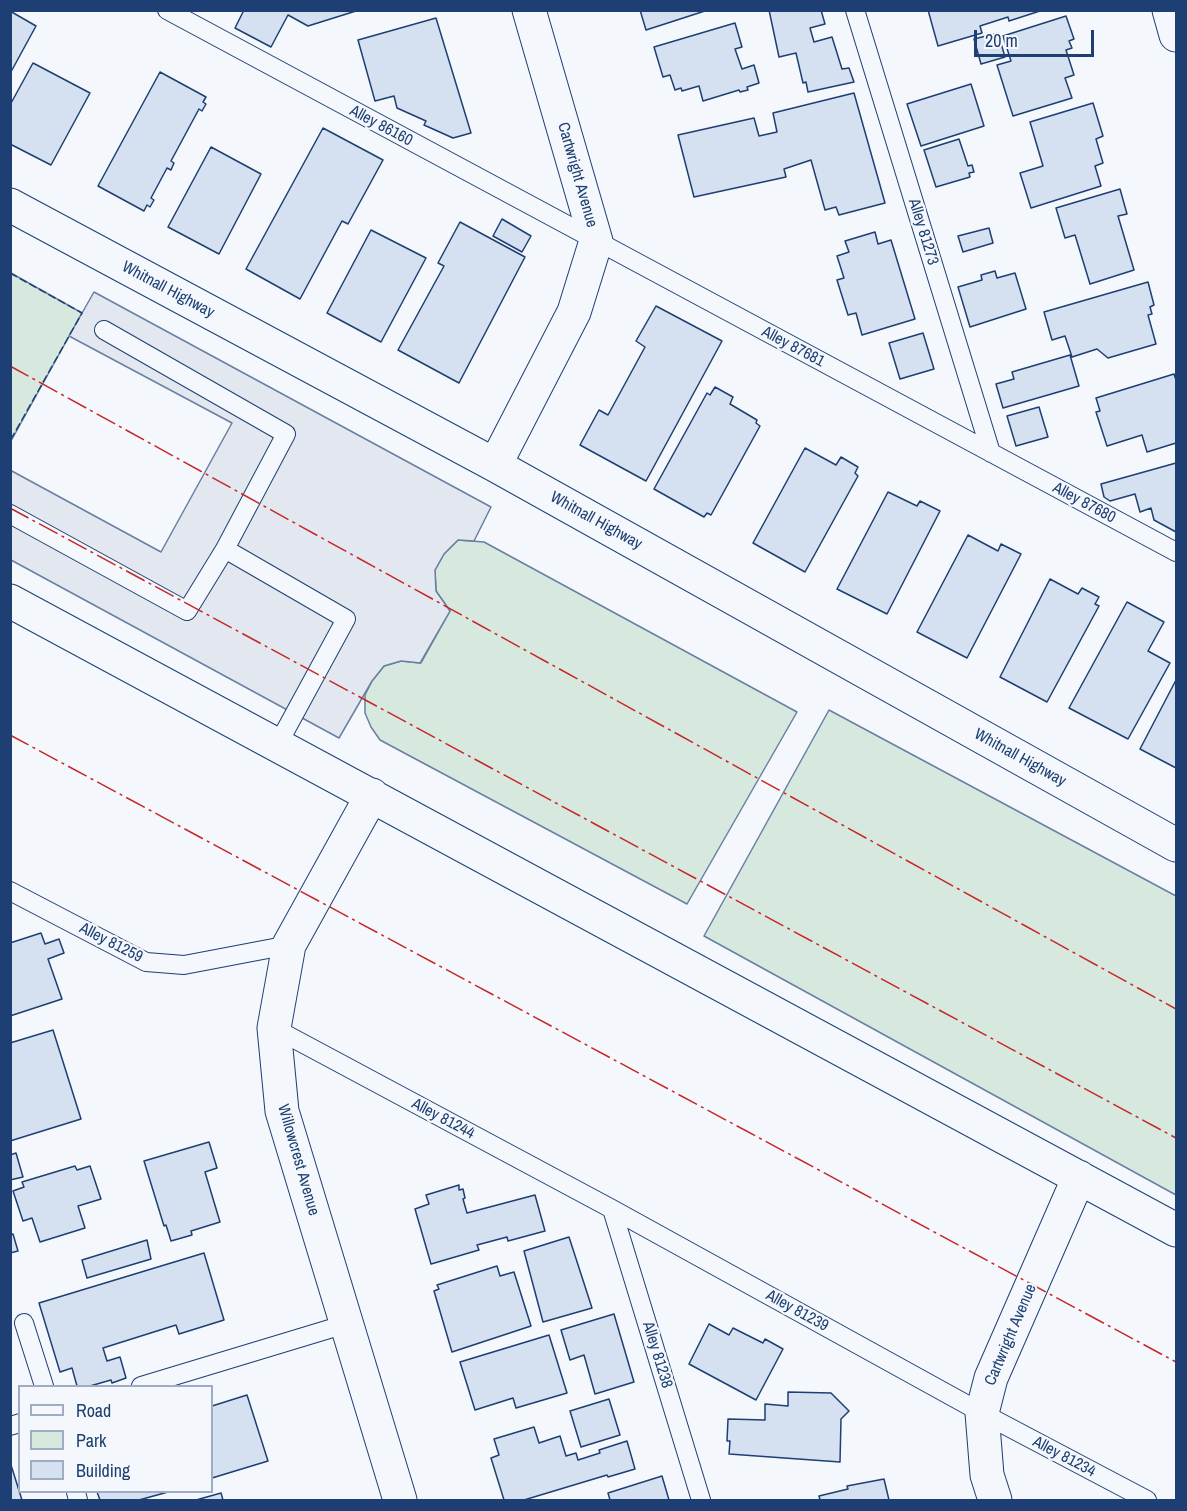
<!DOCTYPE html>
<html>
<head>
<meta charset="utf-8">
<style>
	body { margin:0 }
	#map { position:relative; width:1187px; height:1511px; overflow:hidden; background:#f4f7fb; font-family:"Archivo Narrow",sans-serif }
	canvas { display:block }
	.frame { position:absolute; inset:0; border:12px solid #1d3f73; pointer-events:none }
	.legend { position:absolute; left:18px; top:1385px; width:195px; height:108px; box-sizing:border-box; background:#f4f7fb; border:2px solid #9eadc5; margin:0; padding:8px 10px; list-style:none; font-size:18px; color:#1d3f73 }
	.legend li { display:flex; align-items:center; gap:12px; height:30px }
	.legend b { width:30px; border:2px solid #9eadc5 }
	.scale { position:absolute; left:974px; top:30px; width:120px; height:27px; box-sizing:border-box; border:3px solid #1d3f73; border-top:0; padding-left:8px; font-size:18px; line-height:21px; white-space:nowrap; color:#1d3f73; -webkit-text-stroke:4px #f4f7fb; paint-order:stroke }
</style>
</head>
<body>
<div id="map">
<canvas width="1187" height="1511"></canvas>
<div class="frame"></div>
<ul class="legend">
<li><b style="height:8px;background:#f4f7fb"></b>Road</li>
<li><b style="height:16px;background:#d7e8df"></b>Park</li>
<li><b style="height:16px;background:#d5e0f0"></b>Building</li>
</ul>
<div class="scale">20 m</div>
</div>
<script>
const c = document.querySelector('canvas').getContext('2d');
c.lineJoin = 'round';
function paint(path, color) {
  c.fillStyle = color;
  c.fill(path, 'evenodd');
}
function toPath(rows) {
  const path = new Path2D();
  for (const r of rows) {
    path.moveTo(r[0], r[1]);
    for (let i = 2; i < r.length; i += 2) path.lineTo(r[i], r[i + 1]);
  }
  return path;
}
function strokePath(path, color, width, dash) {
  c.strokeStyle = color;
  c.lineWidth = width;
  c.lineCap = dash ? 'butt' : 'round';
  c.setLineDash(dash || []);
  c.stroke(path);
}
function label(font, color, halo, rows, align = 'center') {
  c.font = font + ' "Archivo Narrow",sans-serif';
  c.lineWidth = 4.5;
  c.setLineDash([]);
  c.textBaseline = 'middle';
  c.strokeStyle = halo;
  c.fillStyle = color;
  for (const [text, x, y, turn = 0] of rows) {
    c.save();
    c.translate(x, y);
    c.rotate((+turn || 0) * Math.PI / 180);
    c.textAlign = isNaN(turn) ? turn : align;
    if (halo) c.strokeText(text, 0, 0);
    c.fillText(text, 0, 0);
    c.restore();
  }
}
const green = toPath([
	[11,273,82,313,11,441,11,273],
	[458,540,484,542,797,712,687,904,380,740,371,727,365,713,365,695,372,681,384,666,401,661,421,663,450,611,436,591,435,570,444,554,458,540],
	[829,710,1176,896,1176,1195,704,936,829,710]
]);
const parking = toPath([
	[94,292,491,507,474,541,458,540,444,554,435,570,436,591,450,611,420,663,401,661,384,666,372,681,339,738,11,560,10,470,161,552,232,423,69,336,94,292]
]);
const building = toPath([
	[244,10,356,10,356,11,308,26,288,15,271,47,235,28,244,10],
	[640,10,708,10,646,30,640,10],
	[769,10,821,10,825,24,810,28,814,42,832,37,842,69,849,68,854,82,808,92,806,82,803,83,796,53,779,57,769,10],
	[928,10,1043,10,1009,21,1008,17,980,26,982,33,938,46,928,10],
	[10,11,36,26,12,70,10,69,10,11],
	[1066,16,1074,39,1069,41,1072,48,1066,50,1074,75,1065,78,1072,98,1013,116,997,65,1011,61,1003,36,1066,16],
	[436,18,471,133,453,138,424,125,426,121,397,108,394,96,375,101,358,40,436,18],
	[735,23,742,47,735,49,742,69,754,65,759,83,747,87,748,90,740,92,739,90,703,101,699,86,682,91,681,88,675,90,670,75,663,77,654,47,735,23],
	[998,33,1005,57,981,64,974,39,998,33],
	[33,63,90,93,51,165,10,144,10,105,33,63],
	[160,72,206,97,203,102,206,104,202,111,199,109,171,161,174,163,171,170,167,168,151,198,154,200,150,207,147,205,144,211,98,186,160,72],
	[971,84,984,126,921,146,907,104,971,84],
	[854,93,885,203,839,215,836,207,825,210,811,160,784,169,786,177,694,197,678,135,754,118,759,136,777,132,773,113,854,93],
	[1093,103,1103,136,1096,139,1103,163,1095,166,1101,186,1031,208,1020,173,1043,166,1030,122,1093,103],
	[323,128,383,160,348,224,342,221,300,299,246,269,323,128],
	[959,139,968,166,972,165,974,172,969,173,970,177,936,187,924,150,959,139],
	[211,147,261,174,219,254,168,227,211,147],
	[1120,189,1127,214,1118,216,1134,270,1090,284,1075,235,1065,238,1056,208,1120,189],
	[502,219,531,236,522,252,493,236,502,219],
	[460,222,525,257,459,383,398,350,444,266,438,263,460,222],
	[989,228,993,243,963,252,958,236,989,228],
	[371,230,426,258,381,342,327,313,371,230],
	[875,232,878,244,891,240,915,319,862,335,856,313,848,315,837,280,844,278,837,256,849,252,845,241,875,232],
	[995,271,997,278,1015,273,1026,309,970,327,958,287,982,280,981,275,995,271],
	[1148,282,1154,305,1150,307,1152,314,1148,315,1156,344,1108,358,1097,349,1072,357,1065,336,1052,340,1044,312,1148,282],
	[656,306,722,341,646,481,580,445,599,410,608,415,645,347,636,341,656,306],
	[923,333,934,369,900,379,889,343,923,333],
	[1070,355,1079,386,1003,408,996,384,1014,379,1012,372,1070,355],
	[1174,374,1176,380,1176,443,1147,452,1142,435,1107,446,1096,412,1100,411,1096,398,1174,374],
	[715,387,733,397,730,404,757,420,756,423,760,426,711,515,707,513,704,517,654,489,707,393,710,395,715,387],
	[1039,407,1048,437,1016,446,1007,416,1039,407],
	[805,448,836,465,841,457,858,467,855,473,858,476,805,572,753,543,805,448],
	[1176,463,1176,532,1154,520,1151,508,1140,512,1135,494,1110,501,1104,497,1101,484,1176,463],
	[888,492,917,506,920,501,940,511,887,614,837,589,888,492],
	[968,535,998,551,1001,544,1021,554,967,658,917,632,968,535],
	[1050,579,1078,594,1082,588,1099,597,1095,604,1099,606,1047,702,1000,677,1050,579],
	[1127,602,1164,622,1148,651,1170,663,1128,739,1069,708,1127,602],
	[1176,680,1176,768,1140,749,1176,680],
	[41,933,45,944,59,939,64,953,48,959,62,999,10,1016,10,943,41,933],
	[53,1030,81,1119,10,1141,10,1043,53,1030],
	[209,1142,217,1168,205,1172,220,1222,191,1231,192,1235,171,1241,166,1225,164,1226,144,1161,209,1142],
	[16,1153,23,1177,10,1180,10,1155,16,1153],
	[75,1166,77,1170,90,1166,101,1199,78,1206,85,1228,40,1242,32,1218,23,1221,13,1191,24,1187,22,1182,75,1166],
	[459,1185,459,1190,463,1189,465,1198,463,1199,467,1213,535,1195,545,1231,508,1241,507,1237,477,1245,479,1250,431,1264,415,1209,429,1204,426,1195,459,1185],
	[13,1234,18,1251,10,1253,10,1235,13,1234],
	[569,1237,592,1308,543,1322,524,1251,569,1237],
	[147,1240,151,1259,87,1278,82,1260,147,1240],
	[204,1253,224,1320,179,1334,176,1325,103,1348,107,1361,120,1357,126,1378,112,1383,111,1380,90,1386,77,1386,72,1368,60,1372,39,1303,204,1253],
	[497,1266,500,1276,514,1272,531,1326,452,1352,434,1291,439,1289,437,1285,497,1266],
	[614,1314,634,1382,595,1394,584,1355,570,1360,561,1330,614,1314],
	[709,1324,729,1335,733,1328,763,1343,765,1339,783,1349,756,1400,689,1364,709,1324],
	[549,1335,567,1393,516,1408,513,1398,475,1410,460,1362,549,1335],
	[788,1392,831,1393,849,1411,841,1419,840,1462,729,1454,730,1441,727,1441,728,1419,765,1420,765,1404,788,1406,788,1392],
	[247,1395,268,1461,212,1478,212,1406,247,1395],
	[609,1399,620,1435,581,1447,570,1411,609,1399],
	[534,1427,539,1443,560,1436,566,1456,576,1453,578,1460,600,1453,599,1450,627,1441,635,1469,608,1477,607,1475,524,1500,504,1500,491,1458,499,1455,494,1439,534,1427],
	[11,1465,22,1500,10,1500,11,1465],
	[662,1476,669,1500,610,1500,608,1493,662,1476],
	[884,1479,889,1500,820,1500,819,1496,848,1489,847,1486,884,1479],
	[97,1492,168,1492,139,1500,100,1500,97,1492],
	[221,1493,223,1500,196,1500,221,1493]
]);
const service = toPath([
	[167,10,1176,552],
	[855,10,991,453],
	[104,330,286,434,225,549],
	[10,514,187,611,225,549,346,619,278,744],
	[10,891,146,962,184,965,289,945],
	[274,1028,612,1209,982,1413,1147,1500],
	[612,1209,701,1500],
	[24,1323,44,1386],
	[141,1386,346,1324],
	[10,1426,20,1423],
	[76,1492,78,1500]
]);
const minor = toPath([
	[1169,10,1176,35],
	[10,205,495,465,1176,845],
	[495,465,574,312,596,241,529,10],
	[10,601,1176,1230],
	[372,795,289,945,274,1028,282,1111,400,1500],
	[995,1500,987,1475,982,1413,991,1378,1079,1177]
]);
const fence = toPath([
	[10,273,82,313,10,441]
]);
const power = toPath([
	[10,366,1176,1009],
	[10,508,1176,1138],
	[10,735,1176,1362]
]);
const streetNames = [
	["Alley 86160",381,126,28],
	["Cartwright Avenue",577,175,74],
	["Alley 81273",923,232,73],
	["Whitnall Highway",168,290,28],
	["Alley 87681",793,347,28],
	["Alley 87680",1084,503,28],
	["Whitnall Highway",596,521,29],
	["Whitnall Highway",1020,758,29],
	["Alley 81259",111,943,27],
	["Alley 81244",443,1119,28],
	["Willowcrest Avenue",298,1160,74],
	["Alley 81239",797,1311,29],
	["Cartwright Avenue",1011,1335,-67],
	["Alley 81238",657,1355,73],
	["Alley 81234",1064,1457,28]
];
paint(green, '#d7e8df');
strokePath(green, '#687fa3', 1.5);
paint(parking, '#e3e8f0');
strokePath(parking, '#687fa3', 1.5);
paint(building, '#d5e0f0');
strokePath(building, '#1d3f73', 1.5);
strokePath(service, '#1d3f73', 20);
strokePath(minor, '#1d3f73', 35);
strokePath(service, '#f4f7fb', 18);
strokePath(minor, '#f4f7fb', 33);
strokePath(fence, '#1d3f73', 1.5, [8, 3]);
strokePath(power, '#c62828', 1.5, [21, 4.5, 3, 4.5]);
label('16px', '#1d3f73', '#f4f7fb', streetNames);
</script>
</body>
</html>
